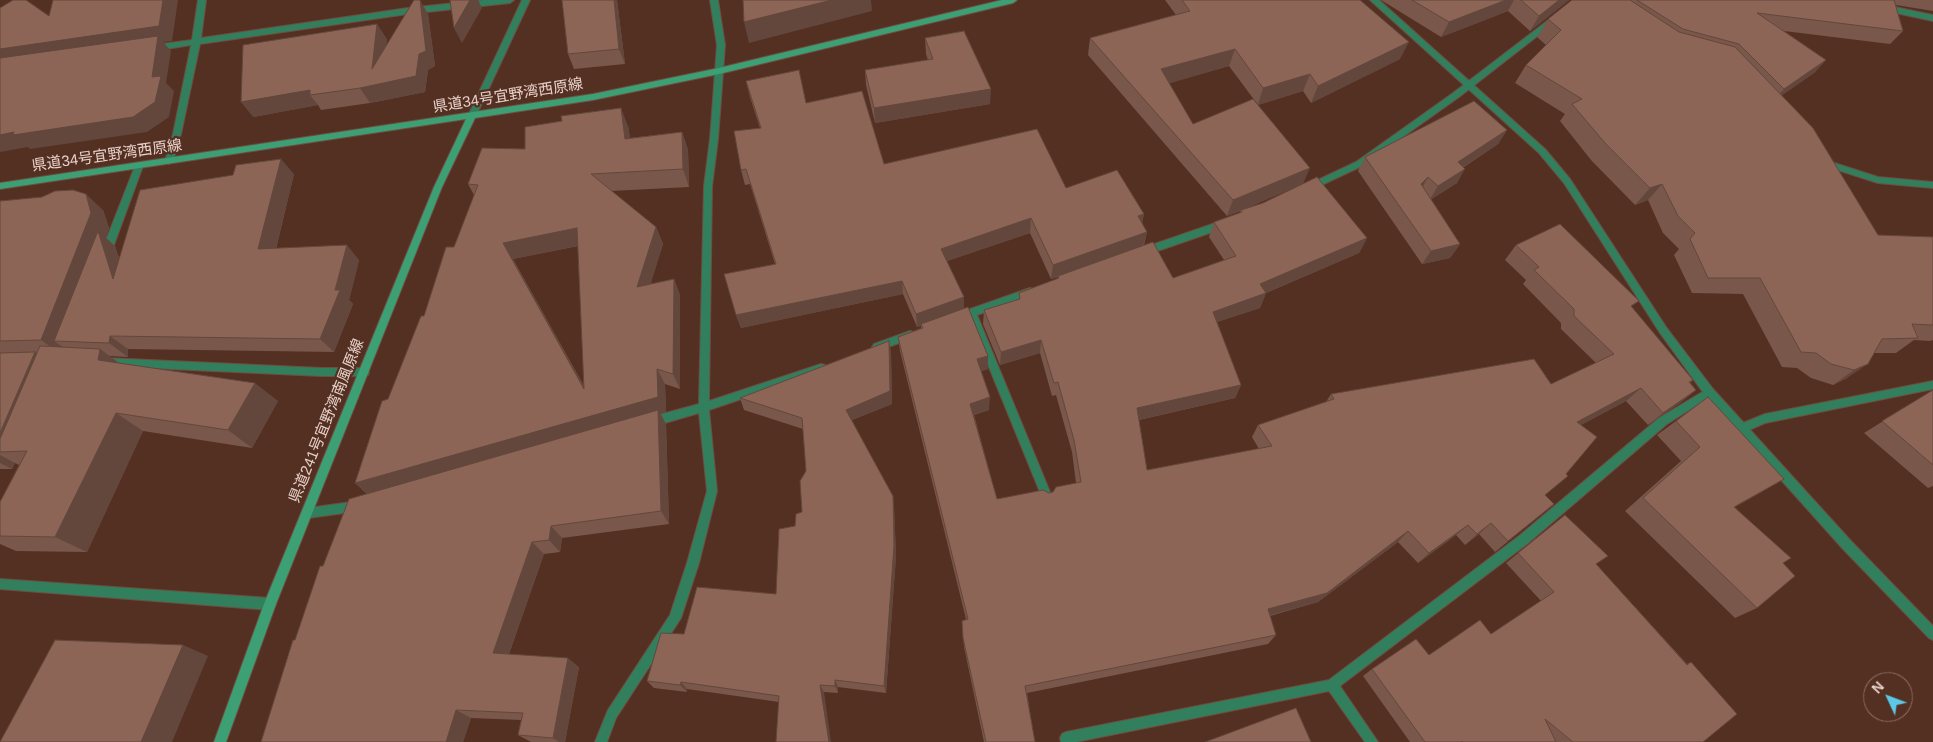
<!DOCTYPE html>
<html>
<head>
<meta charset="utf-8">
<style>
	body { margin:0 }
	#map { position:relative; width:1933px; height:742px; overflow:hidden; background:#543023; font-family:Arial,sans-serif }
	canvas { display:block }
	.north { position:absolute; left:1863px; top:672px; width:50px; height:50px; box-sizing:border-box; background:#543023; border:1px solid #8f7065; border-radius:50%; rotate:313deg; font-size:14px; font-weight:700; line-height:20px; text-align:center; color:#e8d1c9 }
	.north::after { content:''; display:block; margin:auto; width:18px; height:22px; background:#5dc7e8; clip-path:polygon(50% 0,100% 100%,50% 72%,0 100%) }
</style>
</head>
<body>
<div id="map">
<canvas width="1933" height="742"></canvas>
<div class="north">N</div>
</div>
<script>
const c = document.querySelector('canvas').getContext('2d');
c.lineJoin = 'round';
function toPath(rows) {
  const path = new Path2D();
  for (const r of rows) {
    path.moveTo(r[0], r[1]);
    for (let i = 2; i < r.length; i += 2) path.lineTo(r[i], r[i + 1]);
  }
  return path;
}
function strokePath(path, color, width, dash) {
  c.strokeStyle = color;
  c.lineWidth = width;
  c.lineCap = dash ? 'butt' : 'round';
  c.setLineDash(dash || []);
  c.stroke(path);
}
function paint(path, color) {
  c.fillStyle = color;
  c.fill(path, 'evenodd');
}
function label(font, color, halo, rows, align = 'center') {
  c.font = font + ' Arial,"Noto Sans JP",sans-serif';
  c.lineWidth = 4.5;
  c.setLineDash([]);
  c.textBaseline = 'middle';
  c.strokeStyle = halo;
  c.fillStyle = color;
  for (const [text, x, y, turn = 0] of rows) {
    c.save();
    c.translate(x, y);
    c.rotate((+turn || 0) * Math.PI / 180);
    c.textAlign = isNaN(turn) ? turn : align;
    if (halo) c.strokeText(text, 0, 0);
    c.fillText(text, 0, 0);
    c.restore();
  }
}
const minor = toPath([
	[198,0,206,0,201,38,408,8,484,0,514,0,510,3,408,14,200,44,181,134,173,161,169,164,165,161,173,134,191,45,154,51,150,48,154,45,192,40,198,0],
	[710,0,718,0,725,45,718,139,712,186,709,401,821,364,825,365,826,368,825,371,821,372,709,410,717,491,699,563,681,618,616,718,607,742,595,742,608,710,670,615,687,563,707,491,699,413,651,427,647,425,646,422,647,419,651,417,699,404,704,186,710,139,717,45,710,0],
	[1885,5,1933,15,1933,21,1882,10,1882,6,1885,5],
	[1555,15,1559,18,1558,20,1459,97,1362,166,1311,190,1305,190,1304,188,1305,186,1356,162,1453,93,1555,15],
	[1825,160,1878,177,1933,182,1933,188,1878,183,1822,165,1821,163,1825,160],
	[139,163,143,166,111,253,109,256,103,256,101,253,135,166,139,163],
	[1224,220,1227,221,1229,224,1227,227,1143,256,1138,252,1140,249,1224,220],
	[1030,288,1033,289,1035,292,1033,295,977,315,1052,497,1051,501,1047,502,1043,501,1042,497,969,318,959,321,956,320,954,317,956,314,1030,288],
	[910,331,913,332,915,335,913,338,877,351,874,350,872,347,874,344,910,331],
	[106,358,321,368,364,368,368,369,369,372,368,375,364,376,321,376,106,366,102,365,101,362,102,359,106,358],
	[1933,381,1933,389,1765,423,1742,433,1738,431,1737,428,1738,425,1765,414,1933,381],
	[1709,388,1713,389,1714,392,1713,395,1667,424,1527,544,1340,686,1378,742,1365,742,1329,691,1076,742,1061,742,1060,738,1062,734,1066,732,1329,680,1519,536,1659,418,1709,388],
	[359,501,363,502,364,506,363,510,359,511,308,518,304,517,303,513,304,509,308,508,359,501],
	[0,579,270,598,274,600,276,604,274,608,270,610,0,589,0,579]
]);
const tertiary = toPath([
	[522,0,530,0,476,116,472,119,469,118,468,116,522,0],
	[1370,0,1379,0,1545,149,1570,179,1666,327,1713,389,1851,541,1933,626,1933,640,1929,638,1843,549,1705,395,1660,333,1564,183,1539,153,1370,0]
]);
const secondary = toPath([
	[1002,0,1017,0,1013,3,719,74,593,100,475,118,442,187,276,604,226,742,214,742,264,604,434,187,466,119,0,189,0,183,593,94,719,68,1002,0]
]);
const wall = toPath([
	[562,0,617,0,625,64,574,69,568,54],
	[1165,0,1360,0,1400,59,1311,103,1303,91,1258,105,1303,184,1367,238,1359,253,1266,293,1260,308,1217,322,1241,385,1235,398,1139,420,1147,470,1259,449,1252,437,1258,425,1326,402,1331,394,1551,384,1596,363,1561,329,1561,323,1523,284,1526,280,1505,260,1516,245,1632,308,1693,380,1690,383,1696,390,1680,403,1648,425,1626,401,1581,425,1545,495,1554,504,1495,552,1479,534,1465,545,1456,535,1418,563,1398,542,1318,602,1270,616,1276,635,1268,644,1027,693,1035,742,984,742,964,647,962,621,966,619,900,351,898,337,921,328,921,326,917,327,903,294,741,328,736,315,775,264,750,184,745,185,741,170,760,128,750,97,746,81,806,103,884,164,1066,188,1144,214,1142,223,1147,232,1144,245,1173,278,1224,260,1209,237,1214,222,1240,213,1240,211,1227,216,1088,55,1090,38,1176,15],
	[1229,66,1258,105,1193,124,1169,83],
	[1295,187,1263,203,1242,210],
	[1030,233,1051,279,1058,277,1057,279,1019,293,1019,300,984,310,983,324,1000,365,1040,353,1052,396,1056,395,1072,452,1076,483,1049,493,997,499,974,415,989,410,981,371,988,369,988,356,964,309,964,297,947,261],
	[1381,0,1569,0,1530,31,1508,11,1441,37],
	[1572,0,1933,0,1933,11,1896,5,1903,31,1890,44,1784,31,1826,60,1814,73,1782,95,1878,235,1933,237,1933,340,1930,341,1914,340,1896,353,1874,353,1847,378,1833,385,1811,378,1797,368,1782,367,1743,294,1692,293,1674,255,1679,249,1663,233,1648,200,1635,205,1591,160,1560,121,1565,114,1515,83,1526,65,1546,45,1537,37,1548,19],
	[428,14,435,66,428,70,425,92,370,103,321,110,318,105,253,117,387,39,386,46],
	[925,38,990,104,875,123,866,85,865,70,928,60,926,54],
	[628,126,630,138,682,132,688,150,689,187,611,191,656,227,663,244,650,284,674,279,680,295,680,389,665,384,666,412,660,413,666,424,669,524,562,538,560,552,544,554,509,654,579,667,565,742,531,742,518,735,521,720,471,718,463,742,261,742,295,640,323,566,367,494,355,483,388,399,454,247,474,195,468,184,525,149],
	[578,246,584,386,513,259],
	[1507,130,1498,144,1464,167,1457,183,1431,199,1460,244,1450,258,1422,264,1358,171,1365,157],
	[294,174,276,249,359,260,349,300,353,304,334,352,128,349,128,357,109,356,119,363,278,401,252,448,143,431,87,552,16,551,0,544,0,502,19,465,15,463,12,469,0,469,0,201,103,210,109,228,106,238,115,246,119,258],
	[889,341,891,354,892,404,852,420,894,507,896,556,886,693,838,687,838,693,824,692,779,702,687,689,687,692,654,688,647,681,684,634,776,594,795,526,802,512,806,471,803,429,744,410,740,398],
	[1933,390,1933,486,1928,488,1864,433],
	[1676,421,1784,479,1735,507,1783,563,1757,608,1735,618,1625,511,1681,461,1657,435],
	[1565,515,1596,564,1687,664,1691,662,1703,742,1410,742,1363,676,1372,669,1429,655,1491,634,1541,601,1506,563]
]);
const shadedWall = toPath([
	[163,0,178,0,172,41,163,42,171,51,166,83,174,91,169,117,147,132,30,149,28,147,0,152,0,135,14,132,0,66,0,49],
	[420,0,428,14,435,66,428,70,425,92,370,103,360,88,372,69,377,24,387,39,382,84,419,54],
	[470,0,478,0,482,8,462,43,454,28],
	[614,0,617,0,625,64,619,49],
	[832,0,871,0,872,11,749,43,744,22],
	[1506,0,1514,0,1508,11,1441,37,1449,22],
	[1559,0,1569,0,1530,31,1539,16],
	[1409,42,1400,59,1311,103,1318,86],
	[1235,49,1229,66,1157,87,1161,69],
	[1826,60,1814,73,1772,102,1784,89],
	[1310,74,1303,91,1258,105,1263,88],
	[991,89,990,104,875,123,874,108],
	[310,90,310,95,318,105,253,117,241,102],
	[621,108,628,126,633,156,625,139],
	[1507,130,1498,144,1449,176,1458,162],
	[682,132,688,150,689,187,683,169],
	[281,159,294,174,272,264,258,249],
	[1310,168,1303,184,1227,216,1233,200],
	[1465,169,1457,183,1429,201,1438,186],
	[1428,177,1420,192,1421,184],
	[1662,184,1648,200,1635,205,1650,188],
	[86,194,103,210,109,228,106,238,115,246,130,293,54,341,63,347,61,354,41,340],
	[1144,214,1141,229,1138,216],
	[1031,218,1030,233,941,263,941,249],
	[656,227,663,244,645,303,637,287],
	[577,228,586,244,513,259,593,403,584,389,503,243],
	[1147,232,1143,246,1051,279,1053,265],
	[1367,238,1359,253,1258,296,1266,293,1260,308,1208,325,1213,312,1260,284],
	[1460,244,1450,258,1422,264,1431,251],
	[347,245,359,260,349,300,353,304,334,352,320,339,335,290],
	[674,279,680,295,680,389,673,374],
	[902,281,903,294,741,328,736,315],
	[964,297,964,310,921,324,921,326,917,327,916,314],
	[110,336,128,349,128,357,109,343],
	[1041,340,1040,353,1000,365,1001,352],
	[889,341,891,354,892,404,849,421,846,410],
	[100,349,127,369,98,360],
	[35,352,55,366,0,452,0,433],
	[988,356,988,369,977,373,977,359],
	[1868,364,1847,378,1833,385,1854,370],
	[657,369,665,384,666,412,660,413,666,424,669,524,661,511,370,496,355,483],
	[255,383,278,401,252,448,228,430],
	[1241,385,1235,398,1133,421,1137,408],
	[1641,388,1626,401,1564,434,1577,422],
	[1696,390,1680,403,1648,425,1663,413],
	[990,397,989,410,970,416,970,404],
	[116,413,143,431,87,552,55,537],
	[0,455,15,463,12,469,0,463],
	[1784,479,1762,492,1713,519,1734,507],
	[893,496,894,507,896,556,886,693,884,686],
	[1491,523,1479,534,1465,545,1477,534],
	[1468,525,1456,535,1418,563,1429,553],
	[551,526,562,538,560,552,549,540],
	[1408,531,1398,542,1318,602,1260,618,1268,609],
	[532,542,544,554,506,662,493,653],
	[183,645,208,656,172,742,141,742],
	[568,658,579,667,565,742,559,742,553,738],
	[835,680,838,687,838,693,835,686],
	[681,682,687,689,687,692,680,685],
	[820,685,824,692,831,742,829,742],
	[456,710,471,718,463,742,446,742]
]);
const building = toPath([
	[13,0,26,0,49,16,53,0,163,0,159,26,0,49,0,8,13,0],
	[414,0,420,0,426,51,419,54,416,76,360,88,310,95,310,90,241,102,243,45,377,24,372,69,414,0],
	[450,0,470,0,454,28,450,0],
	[562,0,614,0,619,49,568,54,562,0],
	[743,0,832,0,744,22,743,0],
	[1182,0,1360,0,1409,42,1318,86,1310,74,1263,88,1235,49,1161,69,1193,124,1253,99,1310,168,1233,200,1090,38,1190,11,1182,0],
	[1412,0,1506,0,1449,22,1412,0],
	[1521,0,1559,0,1539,16,1521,0],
	[1572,0,1630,0,1679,32,1735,47,1813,128,1878,235,1933,237,1933,325,1912,324,1918,338,1882,339,1868,364,1854,370,1831,364,1816,353,1801,352,1760,278,1708,278,1690,239,1695,233,1678,216,1662,184,1650,188,1605,143,1572,104,1582,99,1526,65,1561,30,1548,19,1572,0],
	[1637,0,1894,0,1903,31,1757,13,1826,60,1784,89,1739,44,1683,29,1637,0],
	[964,31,991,89,874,108,865,70,933,59,925,38,964,31],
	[158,36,152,77,161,76,155,102,133,117,13,135,14,132,0,135,0,58,158,36],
	[799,70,806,103,862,91,884,164,1037,129,1066,188,1117,170,1144,214,1138,216,1147,232,1053,265,1031,218,941,249,964,297,916,314,902,281,736,315,724,274,776,264,746,169,741,170,734,131,761,128,746,81,799,70],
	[1474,101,1507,130,1458,162,1465,169,1438,186,1428,177,1421,184,1460,244,1431,251,1365,157,1474,101],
	[621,108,625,139,682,132,683,169,591,174,656,227,637,287,674,279,673,374,657,369,658,397,355,483,382,401,388,399,421,316,424,316,446,247,454,247,478,185,468,184,482,148,525,149,525,127,562,121,561,116,621,108],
	[577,228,584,389,503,243,577,228],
	[281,159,258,249,347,245,335,290,340,290,320,339,110,336,109,343,54,341,98,231,113,279,140,190,233,175,236,165,281,159],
	[1317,177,1367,238,1260,284,1266,293,1213,312,1241,385,1137,408,1147,470,1272,446,1258,425,1334,399,1331,394,1534,359,1551,384,1614,354,1574,316,1574,309,1534,270,1539,267,1516,245,1560,224,1639,301,1631,306,1693,380,1689,382,1696,390,1663,413,1641,388,1577,422,1597,437,1566,474,1568,476,1545,495,1554,504,1508,541,1491,523,1477,534,1468,525,1429,553,1408,531,1327,593,1268,609,1276,635,1025,686,1035,742,986,742,963,638,962,621,968,619,898,337,923,328,921,324,968,307,988,356,977,359,990,397,970,404,997,499,1043,490,1049,493,1053,492,1056,487,1081,482,1074,440,1058,382,1054,383,1041,340,1001,352,984,310,1020,299,1019,293,1059,278,1058,276,1153,242,1173,278,1236,256,1214,222,1242,212,1241,210,1263,203,1317,177],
	[73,190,86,194,91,213,41,340,0,341,0,201,42,197,55,191,73,190],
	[889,341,890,391,846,410,893,496,894,546,884,686,835,680,835,686,820,685,829,742,776,742,779,696,681,682,680,685,647,681,661,633,684,634,697,587,776,594,779,529,795,526,796,514,802,512,800,481,806,471,802,418,740,398,889,341],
	[40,346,100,349,98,360,255,383,228,430,116,413,55,537,0,536,0,502,27,451,0,452,0,439,40,346],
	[35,352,0,433,0,353,35,352],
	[1933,390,1933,465,1882,421,1933,390],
	[1708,397,1784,479,1734,507,1791,558,1783,563,1795,576,1757,608,1643,498,1700,447,1676,421,1708,397],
	[658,410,661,511,551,526,549,540,532,542,493,653,568,658,553,738,518,735,523,713,456,710,446,742,261,742,293,640,295,640,320,566,323,566,349,499,658,410],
	[1565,515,1608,556,1596,564,1687,665,1691,662,1737,714,1703,742,1573,742,1545,719,1556,742,1462,742,1462,741,1461,742,1425,742,1372,669,1416,639,1429,655,1480,620,1491,634,1554,592,1518,553,1565,515],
	[55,640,183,645,141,742,0,742,55,640],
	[1296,708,1311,742,1205,742,1296,708]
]);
const streetNames = [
	["県道34号宜野湾西原線",508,96,-9],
	["県道34号宜野湾西原線",107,156,-8],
	["県道241号宜野湾南風原線",327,421,-68]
];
strokePath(minor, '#6f4d41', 2);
strokePath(tertiary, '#6f4d41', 2);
strokePath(secondary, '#6f4d41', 2);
paint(minor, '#317f5c');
paint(tertiary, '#317f5c');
paint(secondary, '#3ca074');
paint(wall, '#79574a');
paint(shadedWall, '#63473c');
paint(building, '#8d6556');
strokePath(building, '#63473c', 1);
label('15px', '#e8d1c9', '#543023', streetNames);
</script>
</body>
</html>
